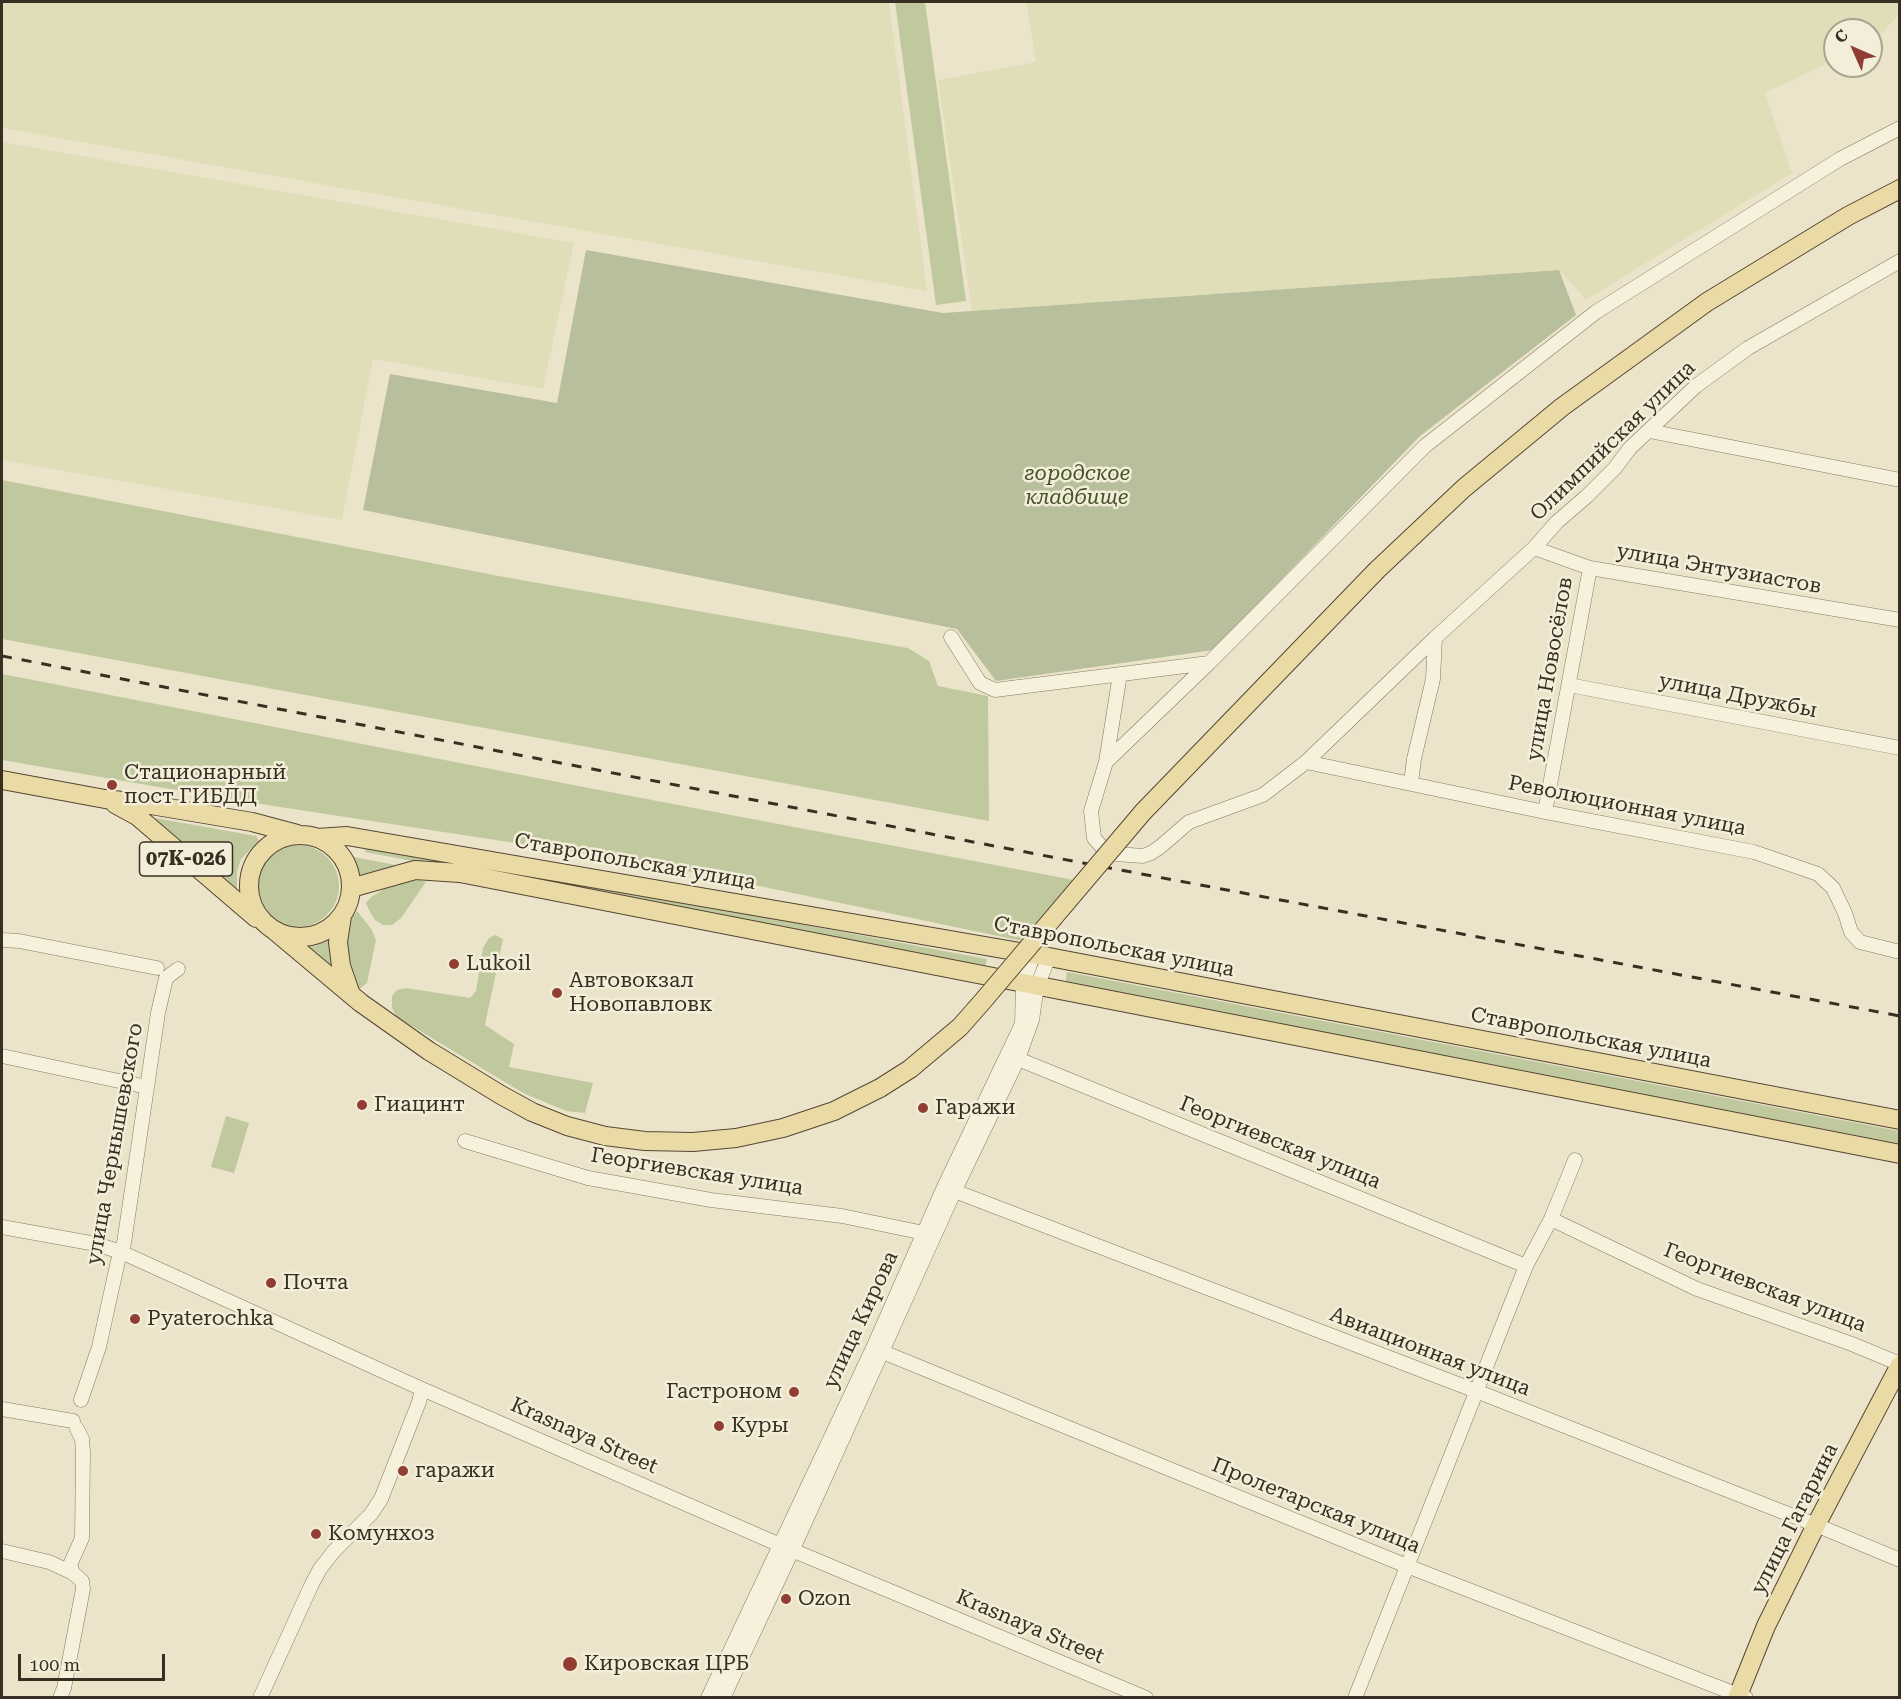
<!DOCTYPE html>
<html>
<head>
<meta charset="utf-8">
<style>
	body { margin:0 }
	#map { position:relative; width:1901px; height:1699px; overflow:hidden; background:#ebe4ca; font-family:"Roboto Serif",serif }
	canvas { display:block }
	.frame { position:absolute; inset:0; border:3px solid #382f22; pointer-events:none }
	.north { position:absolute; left:1823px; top:18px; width:60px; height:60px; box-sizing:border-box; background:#f3eed9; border:2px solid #a8a290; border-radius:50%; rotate:315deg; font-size:16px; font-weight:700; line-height:24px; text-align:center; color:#382f22 }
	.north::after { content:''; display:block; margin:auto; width:21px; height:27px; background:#913d34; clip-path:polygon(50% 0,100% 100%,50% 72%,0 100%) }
	.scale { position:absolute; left:18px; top:1654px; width:147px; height:27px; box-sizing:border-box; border:3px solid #382f22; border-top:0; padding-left:8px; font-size:18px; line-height:21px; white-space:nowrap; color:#382f22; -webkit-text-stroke:4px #f3eed9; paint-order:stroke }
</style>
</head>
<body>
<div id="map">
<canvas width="1901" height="1699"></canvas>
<div class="frame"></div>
<div class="north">С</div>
<div class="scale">100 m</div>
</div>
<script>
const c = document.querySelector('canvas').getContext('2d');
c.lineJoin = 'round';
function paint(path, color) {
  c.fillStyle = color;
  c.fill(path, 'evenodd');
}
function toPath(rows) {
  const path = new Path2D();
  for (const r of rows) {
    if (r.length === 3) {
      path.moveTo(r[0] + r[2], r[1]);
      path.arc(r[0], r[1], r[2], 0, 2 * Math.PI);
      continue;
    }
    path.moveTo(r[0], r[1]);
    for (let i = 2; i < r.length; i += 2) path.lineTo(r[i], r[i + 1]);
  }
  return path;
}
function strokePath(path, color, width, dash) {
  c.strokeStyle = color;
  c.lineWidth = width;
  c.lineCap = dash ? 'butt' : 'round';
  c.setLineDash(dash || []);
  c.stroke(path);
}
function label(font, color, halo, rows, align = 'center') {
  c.font = font + ' "Roboto Serif",serif';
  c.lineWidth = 5;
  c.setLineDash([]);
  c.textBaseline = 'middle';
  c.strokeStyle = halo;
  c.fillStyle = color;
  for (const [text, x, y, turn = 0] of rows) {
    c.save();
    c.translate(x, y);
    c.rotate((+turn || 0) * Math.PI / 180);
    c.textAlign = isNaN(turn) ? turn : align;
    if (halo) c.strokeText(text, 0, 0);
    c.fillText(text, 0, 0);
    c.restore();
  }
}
const farmland = toPath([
	[2,2,889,2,927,291,2,128],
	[1026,2,1899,2,1899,14,1875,41,1871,43,1871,30,1835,30,1835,60,1765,93,1792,173,1586,300,1559,270,972,311,938,80,1036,62],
	[2,142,574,243,543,389,373,359,342,520,2,460]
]);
const green = toPath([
	[895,2,925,2,966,301,936,305],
	[2,480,504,577,908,648,929,661,938,686,988,696,989,821,2,639],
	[2,674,594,789,1074,880,1022,941,659,865,228,799,2,760],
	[155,818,256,836,259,841,241,859,237,872,237,890,152,824],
	[367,843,987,959,985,969,365,852],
	[298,886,41],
	[349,856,396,865,376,873,358,884],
	[420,880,426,882,401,918,392,925,383,925,375,920,369,910,366,903,371,897,384,889,404,881],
	[357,911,372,930,376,940,367,983,358,990,344,947,348,923],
	[495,935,503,939,485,1025,514,1044,509,1067,593,1083,585,1113,566,1111,523,1093,397,1017,392,1008,392,996,397,990,406,988,470,998,476,991,483,948,489,938],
	[330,938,330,959,334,972,301,947,314,946,324,943],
	[1067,972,1899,1131,1899,1145,1065,985],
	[226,1116,249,1123,234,1173,211,1167]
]);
const cemetery = toPath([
	[586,250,943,313,1559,270,1576,315,1420,436,1213,650,996,681,957,629,363,510,390,374,557,403]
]);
const minor = toPath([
	[1649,431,1900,480],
	[1534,548,1590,568,1900,620],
	[951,637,980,683,995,690,1209,663],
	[1120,674,1106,762,1091,811,1094,838,1101,846,1116,854,1143,856,1151,853,1160,847,1189,822,1263,795,1306,762,1435,638,1534,548,1557,522,1587,496,1615,468,1630,448,1696,386,1748,348,1900,261],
	[1569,685,1900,748],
	[1106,762,1209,663,1425,446,1596,312,1840,159,1900,128],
	[1306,762,1545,812,1754,852,1818,874,1833,888,1845,913,1851,932,1860,942,1900,952],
	[1411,783,1414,759,1433,679,1435,638],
	[1545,812,1590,568],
	[2,940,19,941,157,968],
	[2,1056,147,1087],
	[1018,1059,1526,1266],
	[465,1141,588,1178,711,1200,842,1216,924,1233],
	[944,1187,1476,1391,1816,1525,1900,1560],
	[1551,1219,1697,1289,1852,1344,1900,1364],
	[2,1227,96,1244,121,1252,422,1389,787,1548,1146,1698],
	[873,1348,1407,1566,1746,1698],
	[81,1400,99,1347,118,1261,124,1243,158,1013,166,978,178,969],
	[2,1409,73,1421],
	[2,1551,49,1562,73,1573],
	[60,1698,64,1688,83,1589,82,1581,73,1573,70,1565,82,1538,83,1452,82,1439,77,1429],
	[260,1698,311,1586,320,1569,334,1551,371,1514,381,1499,419,1402,422,1389],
	[708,1698,873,1348,944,1187,1022,1024,1023,983,1034,954],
	[723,1698,797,1540,954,1192,1018,1059,1032,1020,1037,986,1049,957],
	[1355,1698,1526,1266,1551,1219,1575,1160]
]);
const major = toPath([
	[1377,570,1464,488,1562,407,1707,302,1848,216,1900,189],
	[2,780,105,799,139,803,252,822,297,834],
	[115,804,137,816,256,918],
	[300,886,51],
	[317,838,347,836,1049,957,1900,1120],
	[351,888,415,870,460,873,1900,1154],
	[342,916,338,942,341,966,350,992],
	[275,931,361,1003,429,1051,501,1095,532,1112,567,1126,605,1136,645,1141,693,1142,736,1138,783,1128,834,1111,880,1088],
	[1737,1698,1766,1626,1816,1525,1900,1365]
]);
const rail = toPath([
	[2,656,1083,863,1900,1016]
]);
const majorBridge = toPath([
	[880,1088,910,1069,960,1027,982,1002,1143,812,1377,570]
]);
const markers = [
	[112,785,6,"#913d34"],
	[454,964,6,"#913d34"],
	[557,993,6,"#913d34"],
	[362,1105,6,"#913d34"],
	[923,1108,6,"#913d34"],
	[271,1283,6,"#913d34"],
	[135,1319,6,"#913d34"],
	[794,1392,6,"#913d34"],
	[719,1426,6,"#913d34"],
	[403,1471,6,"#913d34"],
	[316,1534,6,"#913d34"],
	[786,1599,6,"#913d34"],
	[570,1664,8,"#913d34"]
];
const shields = [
	[186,859,93]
];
const shieldNames = [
	["07К-026",186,859]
];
const streetNames = [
	["Олимпийская улица",1613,441,-44],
	["улица Энтузиастов",1719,569,10],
	["улица Новосёлов",1550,669,-80],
	["улица Дружбы",1738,696,11],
	["Революционная улица",1627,806,11],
	["Ставропольская улица",635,862,10],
	["Ставропольская улица",1114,947,11],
	["Ставропольская улица",1591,1038,11],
	["Георгиевская улица",1280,1143,22],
	["улица Чернышевского",115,1144,-80],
	["Георгиевская улица",697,1172,9],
	["Георгиевская улица",1765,1288,21],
	["улица Кирова",861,1320,-65],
	["Авиационная улица",1430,1352,21],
	["Krasnaya Street",584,1436,24],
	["Пролетарская улица",1316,1506,22],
	["улица Гагарина",1795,1519,-63],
	["Krasnaya Street",1030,1627,23]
];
const parkNames = [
	["городское",1077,474],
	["кладбище",1077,498]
];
const poiNames = [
	["Стационарный",124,773],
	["пост ГИБДД",124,797],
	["Lukoil",466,964],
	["Автовокзал",569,981],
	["Новопавловк",569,1005],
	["Гиацинт",374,1105],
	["Гаражи",935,1108],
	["Почта",283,1283],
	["Pyaterochka",147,1319],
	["Гастроном",782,1392,"right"],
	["Куры",731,1426],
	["гаражи",415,1471],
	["Комунхоз",328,1534],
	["Ozon",798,1599],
	["Кировская ЦРБ",584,1664]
];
paint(farmland, '#e0deb8');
paint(green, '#c0c99e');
paint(cemetery, '#b7bf9c');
strokePath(minor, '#86785f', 15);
strokePath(major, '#554633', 20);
strokePath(minor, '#f6f1dc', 14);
strokePath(major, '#eadba6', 18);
strokePath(rail, '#382f22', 3, [10, 10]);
strokePath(majorBridge, '#554633', 20, []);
strokePath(majorBridge, '#eadba6', 18);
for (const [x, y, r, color] of markers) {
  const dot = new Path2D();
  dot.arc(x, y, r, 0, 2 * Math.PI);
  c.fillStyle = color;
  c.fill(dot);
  strokePath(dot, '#f3eed9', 2);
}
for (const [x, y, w] of shields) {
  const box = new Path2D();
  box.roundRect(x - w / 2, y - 17, w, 34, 4.5);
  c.fillStyle = '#f3eed9';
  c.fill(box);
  strokePath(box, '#382f22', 1.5);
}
label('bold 20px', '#382f22', null, shieldNames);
label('21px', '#382f22', '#f3eed9', streetNames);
label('italic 21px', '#45532a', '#f3eed9', parkNames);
label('21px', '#382f22', '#f3eed9', poiNames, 'left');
</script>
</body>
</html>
